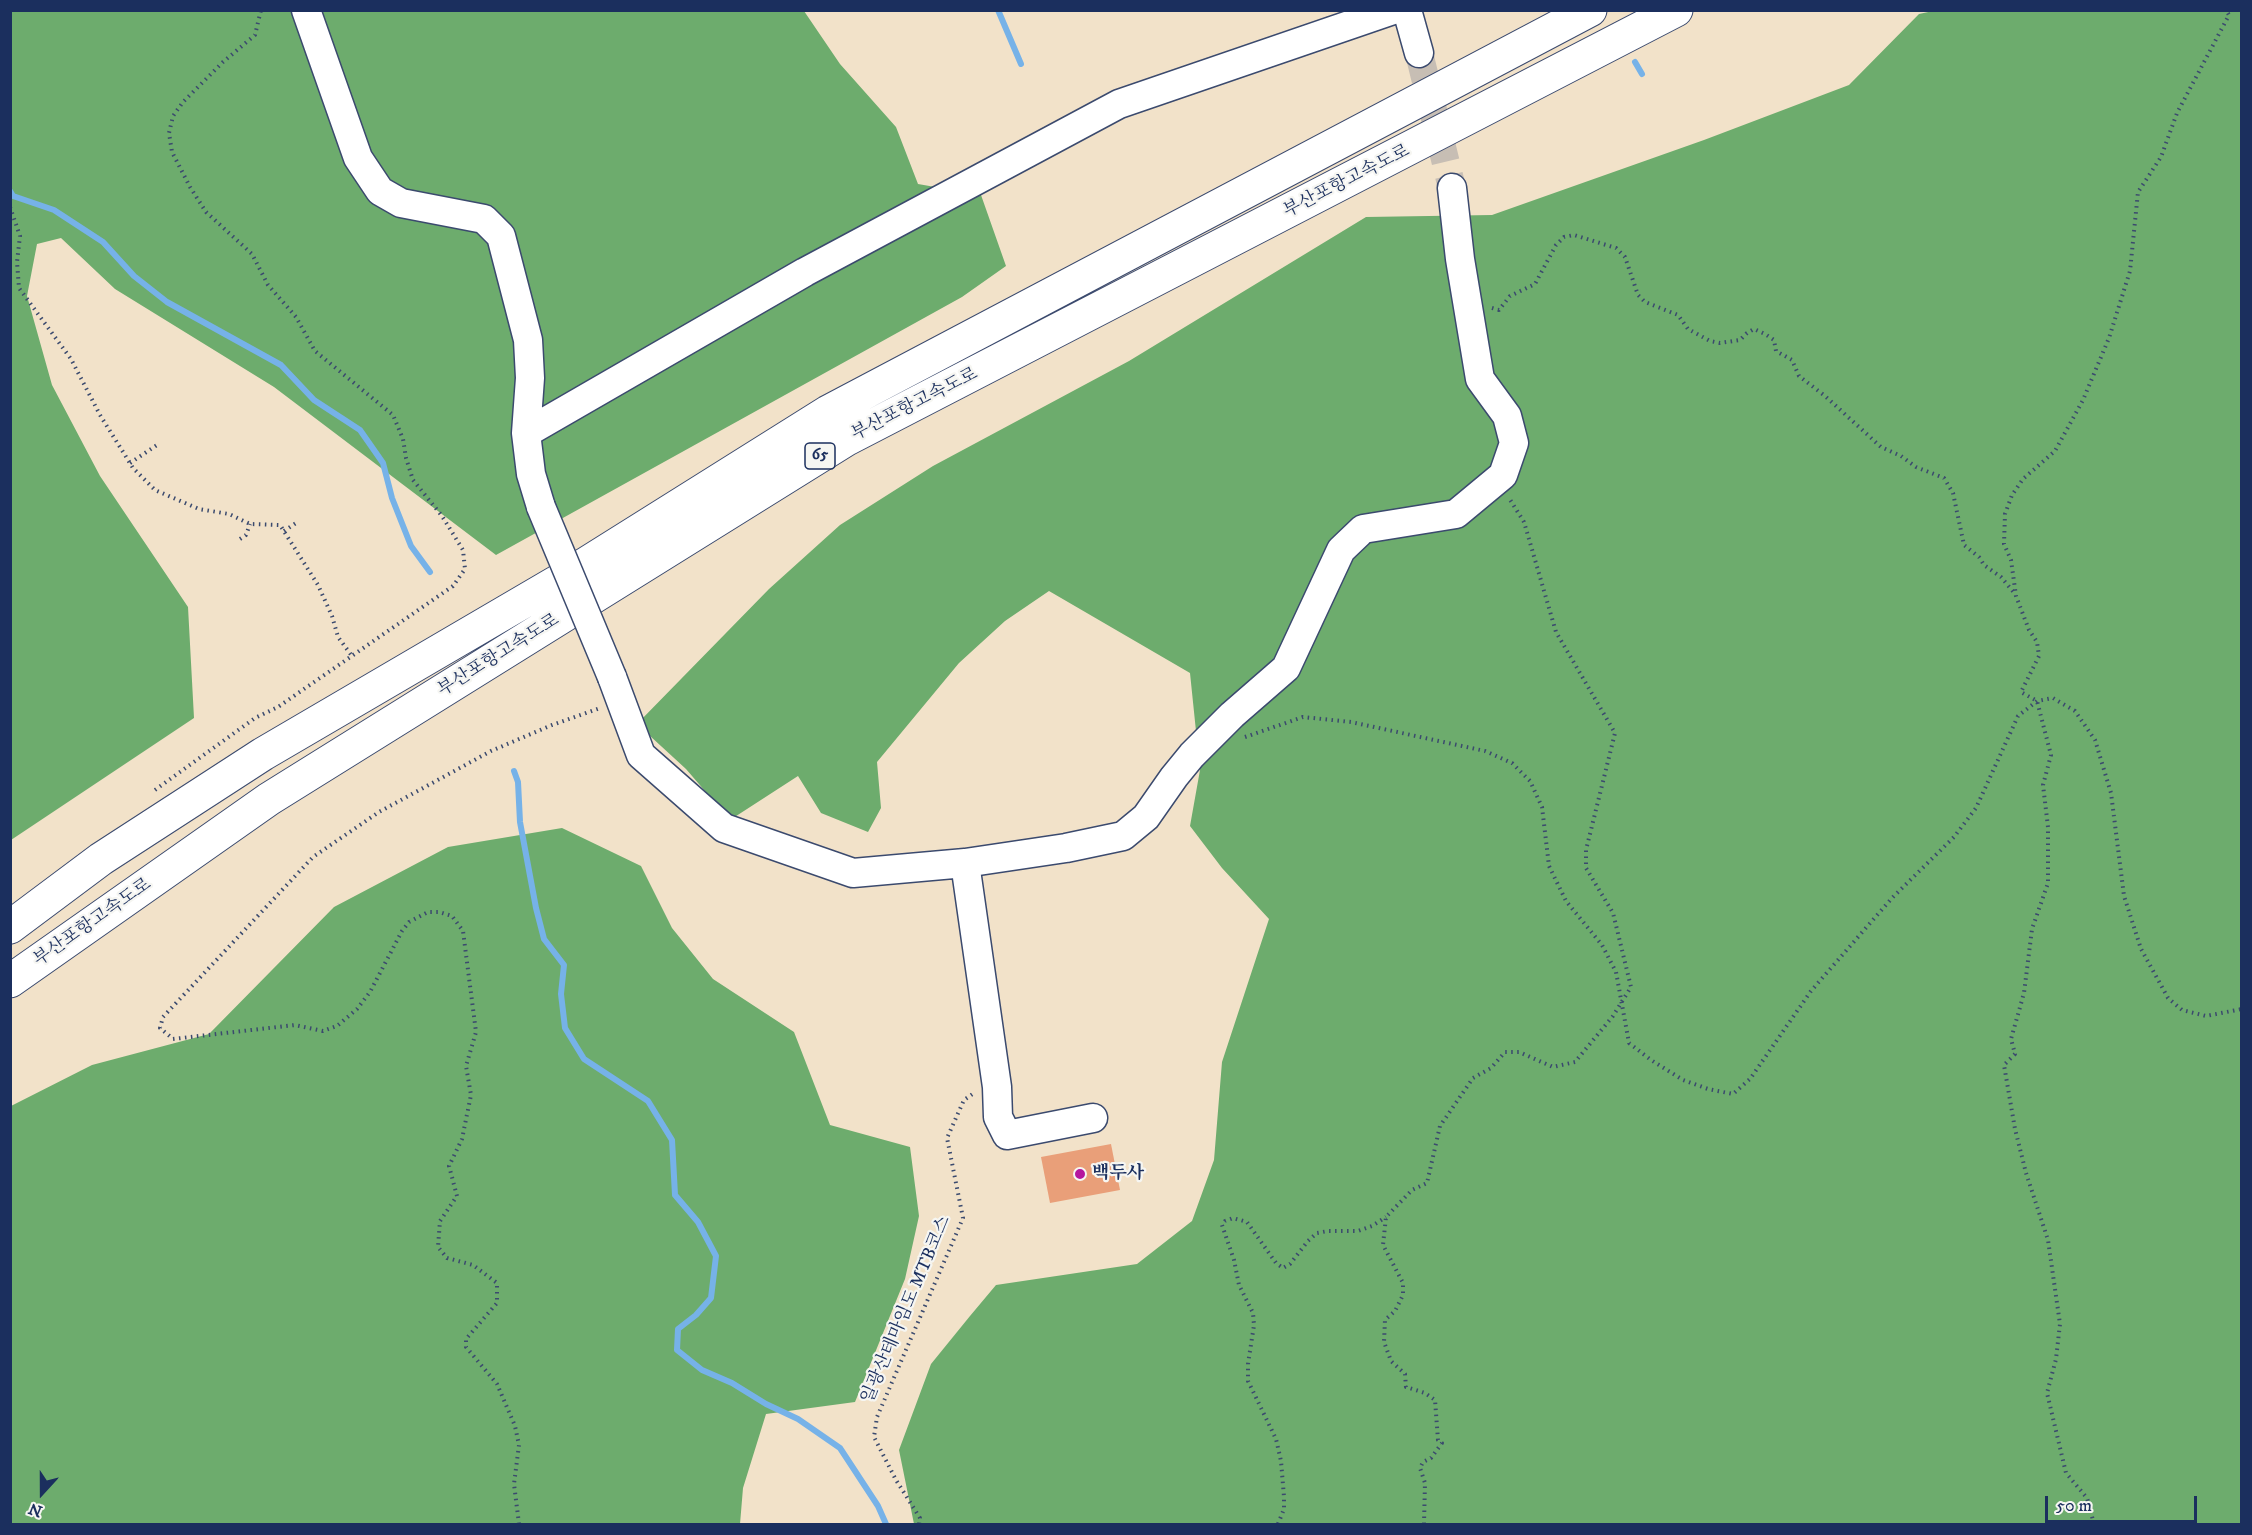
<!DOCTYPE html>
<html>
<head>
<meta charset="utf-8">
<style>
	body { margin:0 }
	#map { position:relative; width:2252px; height:1535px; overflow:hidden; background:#f2e2c9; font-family:"IM FELL DW Pica",serif }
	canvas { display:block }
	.frame { position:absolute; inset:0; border:12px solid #1b2f5e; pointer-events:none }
	.north { position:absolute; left:12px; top:1463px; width:60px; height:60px; -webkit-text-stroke:4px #f6f6f2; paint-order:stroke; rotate:201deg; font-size:16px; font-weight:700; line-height:24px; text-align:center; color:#1b2f5e }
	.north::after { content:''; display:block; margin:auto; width:21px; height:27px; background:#1b2f5e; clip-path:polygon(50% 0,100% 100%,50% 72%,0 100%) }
	.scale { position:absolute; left:2045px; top:1496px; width:152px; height:27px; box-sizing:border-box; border:3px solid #1b2f5e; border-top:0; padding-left:8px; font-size:18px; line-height:21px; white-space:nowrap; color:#1b2f5e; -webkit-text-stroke:4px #f6f6f2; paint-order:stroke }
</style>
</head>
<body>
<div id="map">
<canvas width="2252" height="1535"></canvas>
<div class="frame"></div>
<div class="north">N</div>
<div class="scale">50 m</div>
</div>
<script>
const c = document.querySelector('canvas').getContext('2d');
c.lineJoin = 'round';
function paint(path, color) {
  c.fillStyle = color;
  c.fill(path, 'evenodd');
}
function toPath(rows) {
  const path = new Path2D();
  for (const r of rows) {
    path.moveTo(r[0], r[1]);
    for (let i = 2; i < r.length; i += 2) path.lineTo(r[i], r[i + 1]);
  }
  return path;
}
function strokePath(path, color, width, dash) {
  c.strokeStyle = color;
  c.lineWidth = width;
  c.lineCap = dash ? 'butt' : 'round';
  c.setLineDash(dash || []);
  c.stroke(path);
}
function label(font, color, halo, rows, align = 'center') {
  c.font = font + ' "IM FELL DW Pica","Noto Serif KR",serif';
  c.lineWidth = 4.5;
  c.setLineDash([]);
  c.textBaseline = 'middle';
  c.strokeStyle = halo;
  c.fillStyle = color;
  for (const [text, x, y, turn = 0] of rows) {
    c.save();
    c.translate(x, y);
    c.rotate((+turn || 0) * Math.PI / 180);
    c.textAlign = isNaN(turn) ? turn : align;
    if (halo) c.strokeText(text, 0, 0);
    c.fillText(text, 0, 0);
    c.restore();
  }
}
const forest = toPath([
	[11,11,804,11,840,64,896,127,918,184,981,195,1006,266,962,297,496,555,274,387,115,289,61,238,37,244,27,296,52,385,100,476,188,607,194,718,11,840],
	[1933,11,2241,11,2241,1524,914,1524,899,1450,931,1364,970,1316,996,1285,1137,1264,1192,1221,1214,1160,1222,1062,1269,919,1222,868,1190,826,1200,770,1190,673,1049,591,1005,621,959,663,877,762,881,808,868,832,821,813,798,776,730,820,686,769,637,724,769,589,840,525,933,466,1129,361,1366,217,1492,215,1704,140,1849,85,1919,14],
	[562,828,641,866,672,928,713,979,794,1032,830,1125,910,1147,919,1216,905,1279,855,1402,766,1414,743,1488,740,1524,11,1524,11,1106,92,1065,209,1034,334,907,448,847]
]);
const stream = toPath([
	[998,10,1021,64],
	[1635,62,1642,74],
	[10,191,13,196,54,210,103,242,134,276,167,302,281,365,314,400,360,430,383,463,392,498,411,546,430,572],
	[514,771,518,782,520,822,536,908,544,939,564,965,561,994,565,1028,584,1059,648,1101,672,1140,675,1195,698,1222,716,1256,711,1298,696,1315,678,1329,677,1350,702,1370,732,1383,766,1404,798,1419,840,1448,878,1506,886,1524]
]);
const building = toPath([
	[1111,1144,1120,1190,1050,1203,1041,1157]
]);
const minorTunnel = toPath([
	[1419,53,1452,188]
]);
const path = toPath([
	[10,207,20,236,17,262,19,288,71,359,100,415,133,468,155,490,199,509,229,514,250,524,280,525,318,585,332,616,338,637,352,656],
	[1492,308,1499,310,1510,296,1535,284,1556,245,1564,237,1574,235,1616,248,1625,257,1638,295,1645,302,1678,315,1688,329,1710,341,1720,343,1740,340,1747,333,1754,329,1765,334,1774,340,1776,351,1792,360,1799,376,1825,396,1881,447,1901,456,1916,467,1944,478,1953,493,1964,545,1979,557,1984,565,2001,577,2016,595],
	[130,463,157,445],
	[284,531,296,523],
	[240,539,246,535,250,524],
	[1245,737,1303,717,1351,722,1485,751,1512,763,1530,781,1542,807,1549,866,1566,901,1602,945,1616,972,1629,1043,1651,1060,1683,1080,1708,1089,1733,1094,1750,1079,1811,991,1892,898,1954,837,1976,808,2018,716,2037,701,2053,698,2075,711,2095,740,2111,793,2124,896,2141,949,2168,998,2182,1010,2206,1016,2242,1009],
	[155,790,255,718,278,707,453,586,465,569,463,550,442,516,413,480,406,458,403,439,393,415,315,351,296,317,268,285,252,254,206,212,190,187,172,152,169,133,173,116,183,102,223,62,255,35,261,10],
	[519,1524,514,1484,519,1445,515,1426,497,1384,466,1347,466,1339,497,1303,497,1283,473,1265,447,1258,438,1247,440,1221,457,1196,449,1166,462,1139,471,1095,466,1066,476,1032,463,931,452,916,439,912,428,912,409,922,402,931,370,992,357,1009,337,1026,323,1031,295,1025,173,1039,160,1028,163,1017,313,857,379,812,491,751,552,725,600,708],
	[919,1524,920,1518,896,1480,874,1437,877,1417,963,1218,947,1138,964,1100,974,1093],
	[1278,1524,1284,1509,1284,1497,1281,1461,1276,1439,1248,1381,1248,1364,1254,1325,1253,1313,1239,1285,1234,1260,1222,1225,1225,1221,1233,1218,1247,1222,1276,1263,1283,1268,1290,1264,1308,1241,1317,1233,1328,1231,1358,1231,1372,1226,1386,1217],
	[1424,1524,1425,1483,1420,1468,1423,1462,1431,1458,1442,1443,1438,1440,1435,1400,1425,1393,1406,1387,1405,1374,1391,1361,1384,1342,1385,1320,1395,1311,1403,1295,1403,1283,1383,1245,1386,1217,1412,1190,1427,1183,1440,1126,1473,1078,1491,1068,1505,1052,1519,1052,1553,1067,1575,1062,1613,1016,1631,987,1613,913,1586,868,1586,850,1615,733,1556,632,1524,522,1509,498],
	[2094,1524,2087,1498,2066,1473,2047,1393,2056,1359,2060,1324,2048,1240,2026,1173,2015,1129,2004,1065,2015,1054,2011,1039,2024,993,2032,929,2048,883,2048,827,2043,785,2051,755,2037,701,2021,692,2039,656,2037,642,2029,630,2016,596,2011,560,2004,544,2005,514,2012,495,2023,479,2055,451,2083,400,2109,338,2130,271,2138,192,2161,157,2177,113,2229,15,2226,10]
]);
const minor = toPath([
	[306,10,358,158,380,191,401,203,484,219,501,236,528,340,530,378,526,433,531,474,541,507],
	[1407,10,1419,53],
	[526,433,805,272,1119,104,1393,10],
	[612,677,641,755,724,828,853,873,965,863,1066,848,1123,836,1146,817,1174,777,1192,755,1232,715,1286,668,1341,550,1363,529,1456,514,1503,475,1514,443,1507,416,1480,379,1460,259,1452,188],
	[965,863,997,1087,998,1117,1007,1135,1093,1118]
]);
const highway = toPath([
	[10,927,101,859,263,754,557,582,828,412,1590,10],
	[10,981,269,799,847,439,1676,10]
]);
const minorBridge = toPath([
	[541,507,612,677]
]);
const markers = [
	[1080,1174,6,"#b5179e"]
];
const shields = [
	[820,456,30]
];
const shieldNames = [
	["65",820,456]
];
const streetNames = [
	["부산포항고속도로",1347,182,-27],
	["부산포항고속도로",915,405,-27],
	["부산포항고속도로",499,656,-32],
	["부산포항고속도로",93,923,-35],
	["일광산테마임도 MTB코스",907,1310,-67]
];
const poiNames = [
	["백두사",1092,1174]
];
paint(forest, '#6dac6d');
strokePath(stream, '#76b2e8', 6);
paint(building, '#e99f79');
strokePath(minorTunnel, '#c7beb4', 28, [28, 14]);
strokePath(minor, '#3b4a6e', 31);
strokePath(highway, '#3b4a6e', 35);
strokePath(path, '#3b4a6e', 4, [1.5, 4.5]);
strokePath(minor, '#fff', 28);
strokePath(highway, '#fff', 33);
strokePath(minorBridge, '#3b4a6e', 31, []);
strokePath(minorBridge, '#fff', 28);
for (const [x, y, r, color] of markers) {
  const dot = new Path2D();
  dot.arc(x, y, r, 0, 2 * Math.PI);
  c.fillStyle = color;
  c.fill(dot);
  strokePath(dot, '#f6f6f2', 2);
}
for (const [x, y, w] of shields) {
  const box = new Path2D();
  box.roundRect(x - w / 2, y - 13, w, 26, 4.5);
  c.fillStyle = '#f6f6f2';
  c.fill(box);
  strokePath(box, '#1b2f5e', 1.5);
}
label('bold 16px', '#1b2f5e', null, shieldNames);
label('18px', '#1b2f5e', '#f6f6f2', streetNames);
label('bold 18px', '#1b2f5e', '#f6f6f2', poiNames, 'left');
</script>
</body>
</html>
